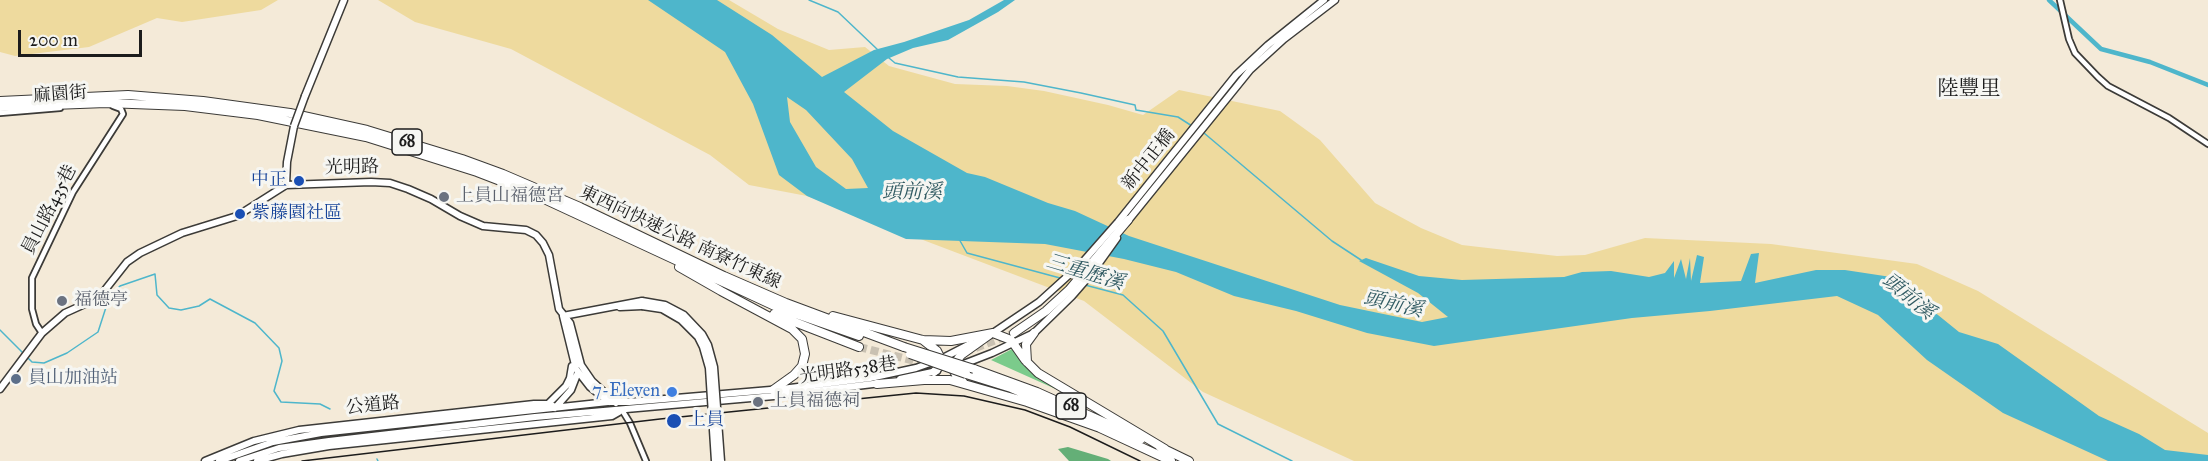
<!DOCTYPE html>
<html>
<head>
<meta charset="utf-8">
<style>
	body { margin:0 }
	#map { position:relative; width:2208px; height:461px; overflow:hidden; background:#f4ead8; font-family:"IM FELL Great Primer",serif }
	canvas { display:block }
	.scale { position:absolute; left:18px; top:30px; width:124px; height:27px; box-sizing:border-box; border:3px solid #1c1c1c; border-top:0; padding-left:8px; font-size:18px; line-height:21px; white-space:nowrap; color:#1c1c1c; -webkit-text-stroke:4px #f6f6f2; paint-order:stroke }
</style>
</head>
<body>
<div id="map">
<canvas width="2208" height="461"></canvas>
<div class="scale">200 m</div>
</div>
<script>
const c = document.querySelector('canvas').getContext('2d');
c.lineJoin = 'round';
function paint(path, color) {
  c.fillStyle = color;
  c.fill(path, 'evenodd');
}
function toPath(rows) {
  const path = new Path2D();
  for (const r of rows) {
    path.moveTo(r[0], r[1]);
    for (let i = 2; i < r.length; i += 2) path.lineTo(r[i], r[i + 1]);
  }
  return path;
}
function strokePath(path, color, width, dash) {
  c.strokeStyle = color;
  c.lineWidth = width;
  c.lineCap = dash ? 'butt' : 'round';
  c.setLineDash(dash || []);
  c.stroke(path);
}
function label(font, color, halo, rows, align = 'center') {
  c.font = font + ' "IM FELL Great Primer","Noto Serif TC",serif';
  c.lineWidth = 6;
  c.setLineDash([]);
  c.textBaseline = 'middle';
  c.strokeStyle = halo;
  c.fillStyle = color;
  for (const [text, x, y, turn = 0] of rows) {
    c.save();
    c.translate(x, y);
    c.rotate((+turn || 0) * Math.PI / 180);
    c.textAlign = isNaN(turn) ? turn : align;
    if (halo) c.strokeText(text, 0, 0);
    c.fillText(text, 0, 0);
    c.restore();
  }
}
const green = toPath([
	[1012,349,1026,365,1069,395,991,360]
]);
const forest = toPath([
	[1068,447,1108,459,1111,461,1069,461,1058,449]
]);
const sand = toPath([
	[0,0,278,0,261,10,182,22,157,18,89,47,15,56,0,52],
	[378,0,729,0,778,29,829,50,865,47,889,66,955,84,1007,86,1044,91,1108,105,1143,115,1179,90,1280,111,1320,140,1375,203,1421,228,1462,245,1557,256,1585,255,1645,238,1771,244,1917,264,1978,291,2208,433,2208,461,1354,461,1203,392,1084,301,807,196,749,185,710,155,511,49,415,22]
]);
const water = toPath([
	[648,0,717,0,772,35,822,77,874,50,904,42,969,20,1004,0,1015,0,998,12,948,40,913,48,887,59,844,92,893,131,967,173,985,177,1048,203,1075,211,1129,236,1340,305,1422,322,1448,317,1418,293,1359,261,1366,258,1419,276,1462,280,1564,277,1582,272,1611,271,1649,277,1665,273,1674,261,1674,278,1681,259,1686,279,1690,258,1691,281,1697,255,1704,257,1700,283,1741,281,1751,254,1759,253,1755,283,1816,270,1845,270,1891,277,1959,332,1998,344,2099,416,2139,434,2165,450,2208,455,2208,461,2108,461,2003,413,1927,360,1878,315,1837,296,1710,311,1632,318,1434,346,1367,333,1296,311,1234,296,1176,272,1124,259,1045,244,906,239,807,196,779,175,753,104,725,52],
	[787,97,806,110,852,159,868,188,846,189,816,167,790,122]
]);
const stream = toPath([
	[809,0,838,12,878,50],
	[889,58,895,63,958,77,1024,82,1081,93,1135,105,1136,110,1178,117,1192,126],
	[1204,133,1332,241,1361,260],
	[959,239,967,253,1060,278],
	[1085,285,1123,295,1163,331,1218,424,1292,461],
	[0,330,23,353],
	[26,356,32,362,44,363,67,353,98,332,109,298,120,286,155,274,157,295,169,308,181,310,199,306,210,299,255,323,279,348,282,361,274,391,281,402,320,404,330,409],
	[377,459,378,461]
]);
const canal = toPath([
	[2049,0,2101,49,2150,62,2208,85]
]);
const streetTunnel = toPath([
	[621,239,631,220]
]);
const highwayTunnel = toPath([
	[859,347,931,365],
	[942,361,1014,333]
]);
const street = toPath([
	[2060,0,2069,39,2075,53,2098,77,2108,86,2169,118,2208,144],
	[0,113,60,108],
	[42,333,36,324,32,309,32,278,73,192,123,114,121,109,113,106],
	[622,410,630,423,646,461]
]);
const secondary = toPath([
	[305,96,344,0],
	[286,185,287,162,294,126],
	[1127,222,1250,70,1284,39,1335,0],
	[620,307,642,306],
	[563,316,576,369,590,387,609,402],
	[563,316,642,301],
	[990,335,1039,302,1081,264,1118,222,1236,75,1268,45,1324,0],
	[961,365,992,353,1034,333,1072,296,1092,273,1117,238],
	[900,379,937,371],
	[0,389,42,333,65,313,87,303,101,295,127,262,140,253,182,233,237,216,286,185,371,182,390,183,408,189,431,199,460,216,483,226,526,230,536,235,543,243,549,255,559,309,570,323,581,365,592,381,616,403],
	[546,406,566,386,570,378,572,366],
	[555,408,571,390,578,372],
	[205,461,254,441,299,430,534,404,549,404,555,407],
	[219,461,273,442,321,433,608,402,629,402,782,389,870,378,916,368,941,359,972,343],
	[239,461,279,448,329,441,535,417,774,396,881,383],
	[257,461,282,454,329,446,612,416,619,412]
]);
const highway = toPath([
	[0,101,128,95,203,101,290,113,367,130,462,159,503,174,580,207,724,276,786,303,904,347],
	[0,107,106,103,185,106,258,115,366,137,477,172,529,192,779,308,859,336],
	[679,267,721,291,792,329,802,339,805,354,802,366,794,375,773,390],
	[774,314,859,347],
	[833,316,923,340,951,341,993,333,1011,340,1025,360,1038,373,1165,449],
	[1014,333,1046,311,1069,290,1128,220],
	[923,340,937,351,941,359,941,365,934,372],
	[1027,362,1026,344,1034,333],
	[974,369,1037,392,1141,439],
	[966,374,1011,388,1071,413],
	[963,382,957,377,952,367,961,355,989,335],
	[877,384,924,380,950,380,1027,402,1103,429],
	[1100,428,1171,461],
	[1160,447,1189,461]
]);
const rail = toPath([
	[302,461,660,419,916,393,964,396,1025,410,1070,427,1140,461]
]);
const secondaryBridge = toPath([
	[294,126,305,96],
	[642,301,665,305,684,315,702,334,708,345,714,367,721,461],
	[642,306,662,309,681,320,698,337,703,347,709,368,715,461]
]);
const highwayBridge = toPath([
	[904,347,974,369],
	[910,354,966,374]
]);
const markers = [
	[299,181,6,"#1a4fb4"],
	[444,197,6,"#6b7280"],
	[240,214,6,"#1a4fb4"],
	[62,301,6,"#6b7280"],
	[16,379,6,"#5c6f8a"],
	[672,392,6,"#3f7fe0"],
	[758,402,6,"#6b7280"],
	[674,421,8,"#1a4fb4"]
];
const shields = [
	[407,142,30],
	[1071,406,30]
];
const shieldNames = [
	["68",407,142],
	["68",1071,406]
];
const streetNames = [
	["麻園街",60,95,-4],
	["新中正橋",1149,160,-51],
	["光明路",352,168,-1],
	["員山路435巷",50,210,-63],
	["東西向快速公路 南寮竹東線",680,238,25],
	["光明路538巷",848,371,-8],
	["公道路",373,406,-6]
];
const transitNames = [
	["中正",287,181,"right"],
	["紫藤園社區",252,214],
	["上員",688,421]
];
const worshipNames = [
	["上員山福德宮",456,197],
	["福德亭",74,301],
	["上員福德祠",770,402]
];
const serviceNames = [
	["員山加油站",28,379]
];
const shopNames = [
	["7-Eleven",660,392]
];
const waterNames = [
	["頭前溪",912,193],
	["三重歷溪",1085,273,17],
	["頭前溪",1908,297,39],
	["頭前溪",1393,305,13]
];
const quarterNames = [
	["陸豐里",1969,90]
];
paint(green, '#7bcb8b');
paint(forest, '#64af77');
paint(sand, '#eeda9e');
paint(water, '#4eb6cb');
strokePath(stream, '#4eb6cb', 1.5);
strokePath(canal, '#4eb6cb', 4.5);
strokePath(streetTunnel, '#c9c1b2', 4.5, [4.5, 2]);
strokePath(highwayTunnel, '#c9c1b2', 8, [8, 4]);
strokePath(street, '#3c3b38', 8);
strokePath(secondary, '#3c3b38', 9);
strokePath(highway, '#3c3b38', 10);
strokePath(street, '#fff', 4.5);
strokePath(secondary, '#fff', 6);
strokePath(highway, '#fff', 8);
strokePath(rail, '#1c1c1c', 1.5);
strokePath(secondaryBridge, '#3c3b38', 9, []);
strokePath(highwayBridge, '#3c3b38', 10, []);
strokePath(secondaryBridge, '#fff', 6);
strokePath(highwayBridge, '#fff', 8);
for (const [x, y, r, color] of markers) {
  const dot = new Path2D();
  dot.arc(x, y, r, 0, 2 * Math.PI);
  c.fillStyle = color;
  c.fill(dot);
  strokePath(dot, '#f6f6f2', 2);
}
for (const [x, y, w] of shields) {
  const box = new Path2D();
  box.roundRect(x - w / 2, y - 13, w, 26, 4.5);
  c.fillStyle = '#f6f6f2';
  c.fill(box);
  strokePath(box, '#1c1c1c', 1.5);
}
label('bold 16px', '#1c1c1c', null, shieldNames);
label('18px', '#1c1c1c', '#f6f6f2', streetNames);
label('18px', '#164399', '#f6f6f2', transitNames, 'left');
label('18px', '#5b616d', '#f6f6f2', worshipNames, 'left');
label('18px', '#4e5e75', '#f6f6f2', serviceNames, 'left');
label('18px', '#366cbe', '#f6f6f2', shopNames, 'right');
label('italic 20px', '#305a62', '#f6f6f2', waterNames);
label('21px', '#1c1c1c', '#f6f6f2', quarterNames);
</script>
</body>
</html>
